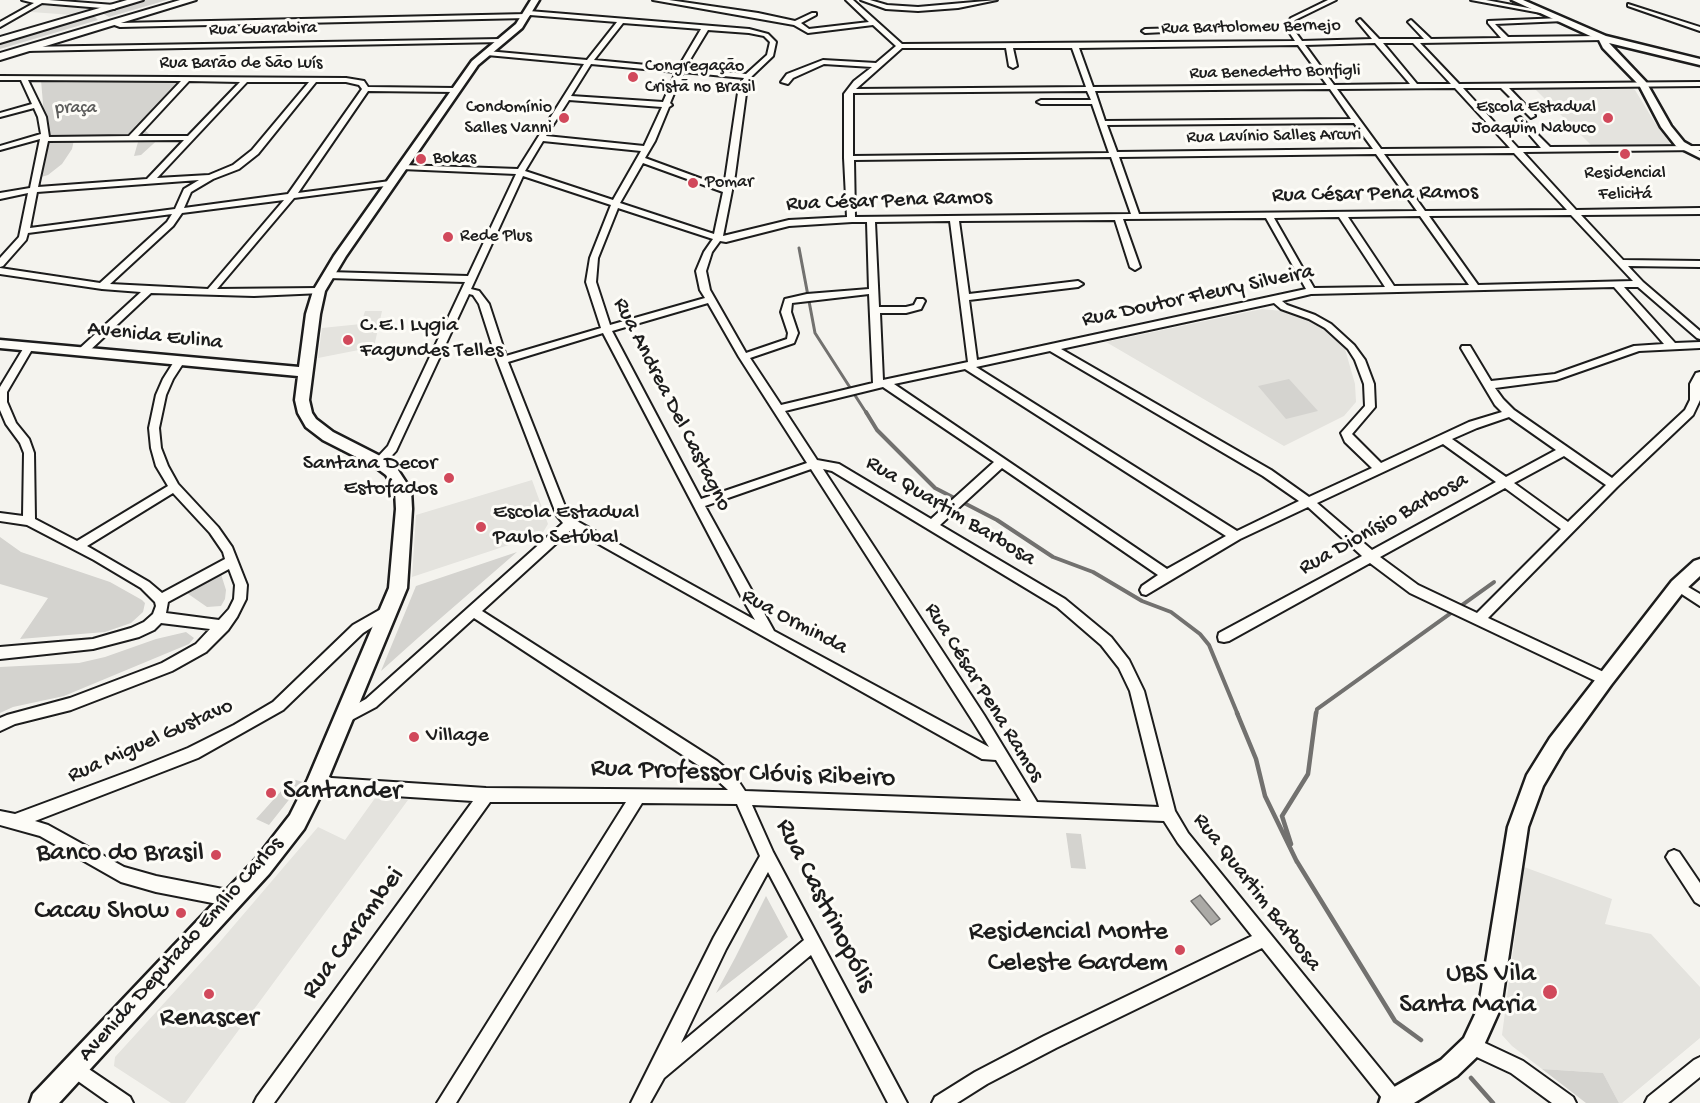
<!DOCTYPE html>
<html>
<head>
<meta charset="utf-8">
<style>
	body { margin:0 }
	canvas { display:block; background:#f4f3ee }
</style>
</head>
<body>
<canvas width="1700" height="1103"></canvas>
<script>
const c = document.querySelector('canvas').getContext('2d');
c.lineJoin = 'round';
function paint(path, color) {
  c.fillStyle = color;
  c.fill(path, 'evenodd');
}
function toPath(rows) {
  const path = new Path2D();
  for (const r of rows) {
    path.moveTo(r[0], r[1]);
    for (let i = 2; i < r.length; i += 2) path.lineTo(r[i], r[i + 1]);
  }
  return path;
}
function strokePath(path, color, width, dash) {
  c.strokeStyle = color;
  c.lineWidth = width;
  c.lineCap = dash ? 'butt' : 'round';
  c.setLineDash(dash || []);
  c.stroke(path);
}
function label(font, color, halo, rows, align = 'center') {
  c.font = font + ' "Gochi Hand",sans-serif';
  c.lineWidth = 6;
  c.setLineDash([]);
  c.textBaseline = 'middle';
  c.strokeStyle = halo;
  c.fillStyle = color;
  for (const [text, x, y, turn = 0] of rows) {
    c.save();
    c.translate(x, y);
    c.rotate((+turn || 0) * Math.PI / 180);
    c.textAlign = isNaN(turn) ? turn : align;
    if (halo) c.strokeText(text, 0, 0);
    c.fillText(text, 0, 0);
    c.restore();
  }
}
const built = toPath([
	[45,4,91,8,92,8,73,15,31,12],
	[1628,87,1635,90,1655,123,1671,142,1668,145,1591,145,1534,88],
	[1262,309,1282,311,1310,320,1334,336,1345,349,1355,384,1356,402,1344,416,1284,446,1106,342],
	[365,311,382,311,374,347,318,358,322,328,361,324],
	[532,480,548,524,542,534,412,577,416,515],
	[378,794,408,800,185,1103,171,1103,114,1066,115,1057,218,944,318,827,345,840],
	[1524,867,1612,899,1605,924,1651,934,1700,987,1700,1038,1622,1103,1619,1103,1603,1073,1542,1069,1512,1046,1502,1035]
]);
const green = toPath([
	[144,0,167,0,109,17,102,13],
	[85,17,95,17,98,20,0,49,0,42],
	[183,78,145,130,150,135,163,135,141,155,134,156,138,142,125,140,74,140,72,149,62,164,48,175,38,178,46,140,41,80],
	[1289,379,1318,411,1286,419,1258,386],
	[0,537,21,552,110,582,142,600,145,603,143,612,131,623,105,632,20,639,48,598,0,584],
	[517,552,419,637,381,671,416,586],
	[220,571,226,590,225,599,221,606,207,607,184,591],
	[186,632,194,638,189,644,64,696,13,707,0,713,0,667,79,663,105,657,156,639],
	[292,779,303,782,269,825,256,819],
	[1066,833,1081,834,1086,869,1071,868],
	[766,896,788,937,716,993,735,958],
	[1542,1069,1603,1073,1619,1103,1586,1103]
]);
const water = toPath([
	[1200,895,1220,919,1211,925,1191,901,1200,895]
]);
const streamFar2 = toPath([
	[799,248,815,333,867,414]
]);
const streamFar1 = toPath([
	[866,412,877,430,935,488,997,520,1053,557,1093,572,1142,601,1171,612,1200,634,1209,645,1238,715],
	[1316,715,1317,709,1494,582]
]);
const stream = toPath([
	[1237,713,1256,759,1265,796,1297,862],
	[1291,844,1282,816,1308,774,1316,713],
	[1296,860,1395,1021,1421,1040],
	[1471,1078,1493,1103]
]);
const street = toPath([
	[22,0,49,0,114,5,117,7,114,9,42,3,0,27,0,22,34,3,22,0],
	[653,0,669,0,758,13,795,21,812,13,816,13,816,15,801,23,809,29,869,22,846,0,853,0,902,44,1295,41,1285,26,1291,18,1328,0,1336,0,1295,20,1291,26,1302,41,1372,39,1357,21,1360,19,1379,39,1424,39,1408,22,1411,20,1431,39,1501,38,1488,23,1488,21,1562,18,1564,19,1564,21,1495,24,1508,37,1603,36,1606,38,1603,40,1420,43,1459,84,1700,82,1700,86,1509,88,1534,114,1535,116,1531,118,1501,88,1463,88,1518,148,1541,148,1516,119,1520,117,1550,147,1700,146,1700,150,1523,152,1576,210,1700,208,1700,214,1581,215,1623,260,1700,261,1700,267,1628,266,1643,282,1700,331,1700,339,1697,338,1638,287,1624,287,1675,343,1700,342,1700,348,1639,351,1556,380,1495,388,1503,399,1514,410,1612,478,1685,410,1690,400,1690,384,1696,373,1700,372,1700,400,1693,415,1617,487,1488,618,1610,675,1612,679,1610,683,1605,685,1600,683,1410,593,1370,563,1229,641,1224,642,1219,641,1218,637,1219,633,1362,556,1308,507,1240,539,1146,595,1142,594,1140,590,1142,586,1158,575,1002,468,940,525,1065,599,1111,637,1129,660,1144,691,1175,811,1188,833,1403,1097,1406,1103,1386,1103,1262,948,1056,1048,987,1084,957,1103,932,1103,935,1097,975,1072,1044,1036,1252,936,1178,843,1164,821,752,805,773,852,907,1103,888,1103,811,955,664,1078,650,1103,631,1103,714,937,760,856,737,804,642,803,456,1103,437,1103,626,802,490,802,274,1103,254,1103,257,1097,473,801,316,791,311,789,309,784,311,779,316,777,486,788,728,790,707,771,474,618,376,707,344,724,339,722,337,718,339,714,366,699,563,523,557,516,497,360,479,304,473,295,469,294,396,451,383,465,379,466,373,462,388,446,465,282,328,278,323,275,328,272,468,276,516,174,402,169,398,167,402,165,518,169,584,64,487,55,484,53,487,51,587,60,617,22,530,15,527,18,120,27,109,23,112,21,120,23,527,14,529,11,749,29,768,34,776,42,773,56,751,77,747,86,735,175,723,236,789,220,847,217,844,158,844,94,854,81,872,67,824,64,793,78,788,84,781,82,787,74,823,60,876,63,896,46,873,25,808,33,794,25,653,0],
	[623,23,701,29,678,68,594,60,623,23],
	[708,30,749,33,764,36,770,42,767,55,746,74,685,68,708,30],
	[1375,43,1410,84,1334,85,1305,45,1375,43],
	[1383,43,1413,43,1451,84,1417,84,1383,43],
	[1298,45,1327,85,1093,87,1079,48,1298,45],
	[902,48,1006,48,1009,66,1013,68,1017,66,1013,48,1072,48,1086,87,856,89,902,48],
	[591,64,676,72,663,102,571,96,591,64],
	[683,72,744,78,739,86,724,187,645,158,655,141,669,107,672,105,670,103,683,72],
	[1455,88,1510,148,1381,149,1337,89,1455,88],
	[1330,89,1351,119,1105,121,1095,91,1330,89],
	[1087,91,1091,100,1041,100,1037,102,1041,104,1092,104,1109,153,853,156,853,93,1087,91],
	[569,100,662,107,644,146,546,136,569,100],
	[1354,123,1373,149,1117,152,1107,125,1354,123],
	[543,141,641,151,613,200,525,171,543,141],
	[1514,153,1567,210,1425,211,1384,154,1514,153],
	[1376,154,1417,211,1139,214,1119,157,1376,154],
	[1111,157,1131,214,855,217,854,160,1111,157],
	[643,163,723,192,714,234,620,203,643,163],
	[523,176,611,205,590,258,586,282,601,328,506,356,489,304,479,291,471,289,523,176],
	[618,208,713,239,704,252,696,271,700,290,705,298,610,325,596,282,598,258,618,208],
	[1571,215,1633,281,1478,285,1429,216,1571,215],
	[1420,216,1469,285,1394,286,1348,217,1420,216],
	[1339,217,1385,287,1314,288,1274,218,1339,217],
	[1266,218,1306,289,977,360,969,300,1078,287,1083,284,1078,281,969,294,959,221,1115,220,1130,267,1135,270,1140,267,1123,219,1266,218],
	[950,221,968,362,883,380,880,313,906,313,921,309,925,301,923,299,917,299,914,305,906,307,879,307,875,222,950,221],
	[852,222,867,222,869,289,807,294,785,299,781,312,788,333,787,339,746,353,710,290,706,271,712,252,720,241,726,242,789,226,852,222],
	[1614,287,1664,344,1634,346,1555,374,1491,381,1470,346,1462,346,1461,348,1495,405,1502,412,1469,422,1381,463,1352,434,1375,407,1374,384,1365,360,1354,345,1331,324,1315,315,1287,305,1282,301,1311,294,1614,287],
	[869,294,873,383,781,405,750,358,794,343,798,333,791,312,792,303,869,294],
	[708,303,739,357,807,463,701,499,612,331,708,303],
	[1274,303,1281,309,1309,319,1325,328,1348,349,1355,360,1364,384,1365,406,1341,433,1345,442,1372,468,1309,497,1271,470,1061,349,1274,303],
	[603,333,742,598,755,620,575,520,568,514,508,362,603,333],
	[1050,351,1263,476,1299,501,1237,531,976,367,1050,351],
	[965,369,1226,536,1167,569,894,384,965,369],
	[883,387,994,462,931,519,839,464,817,460,785,411,883,387],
	[1509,417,1556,450,1506,477,1452,439,1477,428,1509,417],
	[1443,444,1496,482,1372,550,1317,503,1443,444],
	[1564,456,1606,485,1568,522,1514,483,1564,456],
	[811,469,974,723,989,747,774,631,705,506,811,469],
	[823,469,832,471,1057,607,1101,645,1119,668,1130,691,1159,807,1037,802,984,715,823,469],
	[1505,488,1561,529,1477,613,1418,585,1380,557,1505,488],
	[572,529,982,759,996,760,1021,801,745,791,735,776,717,761,482,611,572,529],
	[768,872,804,940,681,1043,726,949,768,872],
	[861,0,870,0,887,5,918,7,997,0,958,8,918,11,886,9,861,0],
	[1471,0,1486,0,1544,11,1541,13,1471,0],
	[1628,4,1700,27,1700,31,1628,6,1628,4],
	[1184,28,1186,29,1186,31,1145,33,1142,31,1145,29,1184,28],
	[501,39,503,40,503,42,25,51,22,49,25,47,501,39],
	[0,76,346,78,364,81,368,87,455,88,459,90,455,92,368,91,298,193,390,181,393,181,393,185,294,198,217,289,319,288,322,289,322,293,254,296,151,293,87,353,83,354,78,351,79,349,141,292,102,289,0,274,0,268,100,283,167,222,172,214,28,233,26,240,3,266,0,267,0,258,19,237,28,193,0,199,0,193,30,188,40,139,0,150,0,146,41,134,38,117,34,108,0,117,0,113,32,104,21,80,0,80,0,76],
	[28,80,181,81,129,136,49,137,46,117,28,80],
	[189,81,240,82,188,136,138,136,189,81],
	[247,82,309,82,252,150,233,165,209,175,157,178,247,82],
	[316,82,346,82,359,85,362,89,288,194,184,208,191,192,213,179,239,169,258,154,316,82],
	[184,140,147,179,38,187,48,141,184,140],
	[199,180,184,189,175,209,30,228,37,192,199,180],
	[284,200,208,289,110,284,173,226,182,213,284,200],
	[29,343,34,346,7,392,7,402,16,423,29,439,34,453,35,519,77,541,168,486,156,466,151,448,149,428,156,395,163,379,175,360,183,360,184,362,173,379,166,395,159,428,161,448,168,466,178,484,218,527,232,547,247,585,246,599,237,617,228,630,206,652,172,671,71,710,15,724,0,731,0,718,7,715,70,698,162,663,196,644,210,629,161,623,154,630,139,637,93,649,0,659,0,647,93,639,131,628,144,622,153,614,156,606,155,602,141,588,94,560,27,525,0,521,0,513,23,516,24,453,20,443,6,424,0,410,0,387,26,344,29,343],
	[173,493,210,533,223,552,225,559,162,593,149,582,87,546,173,493],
	[229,569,235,585,234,599,229,609,219,620,166,613,168,602,229,569],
	[1678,581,1700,594,1700,606,1674,589,1672,586,1674,583,1678,581],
	[390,604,394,605,396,609,394,613,363,633,283,710,198,758,35,821,48,825,124,867,156,876,233,891,239,893,241,899,239,905,233,907,156,892,121,882,40,836,0,825,0,811,15,814,133,770,188,748,234,725,273,702,353,625,390,604],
	[1674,850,1679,852,1700,883,1700,905,1695,902,1669,862,1666,857,1669,852,1674,850],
	[1472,1037,1523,1061,1573,1097,1576,1103,1552,1103,1511,1073,1466,1052,1463,1046,1466,1040,1472,1037],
	[1700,1057,1700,1077,1668,1103,1645,1103,1648,1097,1694,1060,1700,1057],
	[74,1059,130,1097,133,1103,109,1103,68,1074,65,1068,68,1062,74,1059]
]);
const secondary = toPath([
	[531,0,539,0,522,28,478,65,346,256,325,291,320,314,309,400,312,413,316,419,333,432,384,458,396,467,411,490,412,509,407,588,323,791,304,829,269,874,59,1103,30,1103,33,1094,255,860,290,815,308,779,389,588,396,509,395,490,386,475,374,466,323,440,306,427,298,413,295,400,298,376,0,348,0,340,299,367,306,314,313,291,334,256,472,61,516,24,531,0],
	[1512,0,1523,0,1606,36,1700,59,1700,65,1609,43,1646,82,1671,126,1684,142,1700,151,1700,158,1676,146,1661,127,1639,85,1603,48,1599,40,1512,0],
	[1700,559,1700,576,1684,591,1611,685,1564,750,1543,786,1528,827,1501,1007,1480,1054,1457,1076,1414,1103,1379,1103,1382,1094,1441,1060,1464,1038,1479,1006,1508,827,1527,775,1550,738,1672,581,1694,561,1700,559]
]);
const primary = toPath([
	[127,0,143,0,0,43,0,37,127,0],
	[180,0,196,0,0,60,0,53,180,0]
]);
const markers = [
	[633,77,6,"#d1495b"],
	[564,118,6,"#d1495b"],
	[1608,118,6,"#d1495b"],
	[1625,154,6,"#d1495b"],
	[421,159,6,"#d1495b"],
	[693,183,6,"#d1495b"],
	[448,237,6,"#d1495b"],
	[348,340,6,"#d1495b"],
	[449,478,6,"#d1495b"],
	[481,527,6,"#d1495b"],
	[414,737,6,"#d1495b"],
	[271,793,6,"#d1495b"],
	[216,855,6,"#d1495b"],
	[181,913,6,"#d1495b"],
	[1180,950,6,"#d1495b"],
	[1550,992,8,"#d1495b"],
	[209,994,6,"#d1495b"]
];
const farStreetnames = [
	["Rua Bartolomeu Bernejo",1251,28,-1],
	["Rua Guarabira",263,30,-1],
	["Rua Barão de São Luís",241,64],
	["Rua Benedetto Bonfigli",1275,73,-1],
	["Rua Lavínio Salles Arcuri",1274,137,-1]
];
const farPoinames = [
	["Congregação",645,67],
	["Cristã no Brasil",645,88],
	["Condomínio",552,108,"right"],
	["Salles Vanni",552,129,"right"],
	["Escola Estadual",1596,108,"right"],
	["Joaquim Nabuco",1596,129,"right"],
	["Bokas",433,159],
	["Residencial",1625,174,"center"],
	["Felicitá",1625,195,"center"],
	["Pomar",705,183],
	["Rede Plus",460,237]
];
const farParknames = [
	["praça",76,109]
];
const streetNames = [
	["Rua César Pena Ramos",1375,195,-1],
	["Rua César Pena Ramos",889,202,-2],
	["Rua Doutor Fleury Silveira",1198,297,-12],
	["Avenida Eulina",155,337,6],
	["Rua Andrea Del Castagno",671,405,63],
	["Rua Quartim Barbosa",950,512,31],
	["Rua Dionísio Barbosa",1384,525,-29],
	["Rua Orminda",794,623,28],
	["Rua César Pena Ramos",983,693,58],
	["Rua Miguel Gustavo",151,742,-24],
	["Rua Quartim Barbosa",1256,893,52],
	["Avenida Deputado Emílio Carlos",182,950,-48]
];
const poiNames = [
	["C.E.I Lygia",360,327],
	["Fagundes Telles",360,352],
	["Santana Decor",437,465,"right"],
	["Estofados",437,490,"right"],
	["Escola Estadual",493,514],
	["Paulo Setúbal",493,539],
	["Village",426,737]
];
const nearStreetnames = [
	["Rua Professor Clóvis Ribeiro",743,775,2],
	["Rua Castrinopólis",824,906,63],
	["Rua Carambei",354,934,-54]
];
const nearPoinames = [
	["Santander",283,793,"left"],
	["Banco do Brasil",204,855],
	["Cacau Show",169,913],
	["Residencial Monte",1168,934],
	["Celeste Gardem",1168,965],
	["UBS Vila",1536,976],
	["Santa Maria",1536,1007],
	["Renascer",209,1020,"center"]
];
paint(built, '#e4e3de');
paint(green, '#d4d3cf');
paint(water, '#abaaa6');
strokePath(water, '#72716f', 1.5);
strokePath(streamFar2, '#72716f', 3);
strokePath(streamFar1, '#72716f', 4);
strokePath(stream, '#72716f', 4.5);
strokePath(street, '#1c1c1c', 4);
strokePath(secondary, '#1c1c1c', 5);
strokePath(primary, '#1c1c1c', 4);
paint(street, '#fdfcf7');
paint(secondary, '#fdfcf7');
paint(primary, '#fdfcf7');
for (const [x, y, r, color] of markers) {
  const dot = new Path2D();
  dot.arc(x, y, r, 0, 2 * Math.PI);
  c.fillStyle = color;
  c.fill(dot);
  strokePath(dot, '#fdfcf7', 2);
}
label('18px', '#1c1c1c', '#fdfcf7', farStreetnames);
label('18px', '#1c1c1c', '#fdfcf7', farPoinames, 'left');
label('18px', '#5c5c5b', '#fdfcf7', farParknames);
label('22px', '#1c1c1c', '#fdfcf7', streetNames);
label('22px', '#1c1c1c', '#fdfcf7', poiNames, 'left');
label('27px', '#1c1c1c', '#fdfcf7', nearStreetnames);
label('27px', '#1c1c1c', '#fdfcf7', nearPoinames, 'right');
</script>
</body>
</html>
